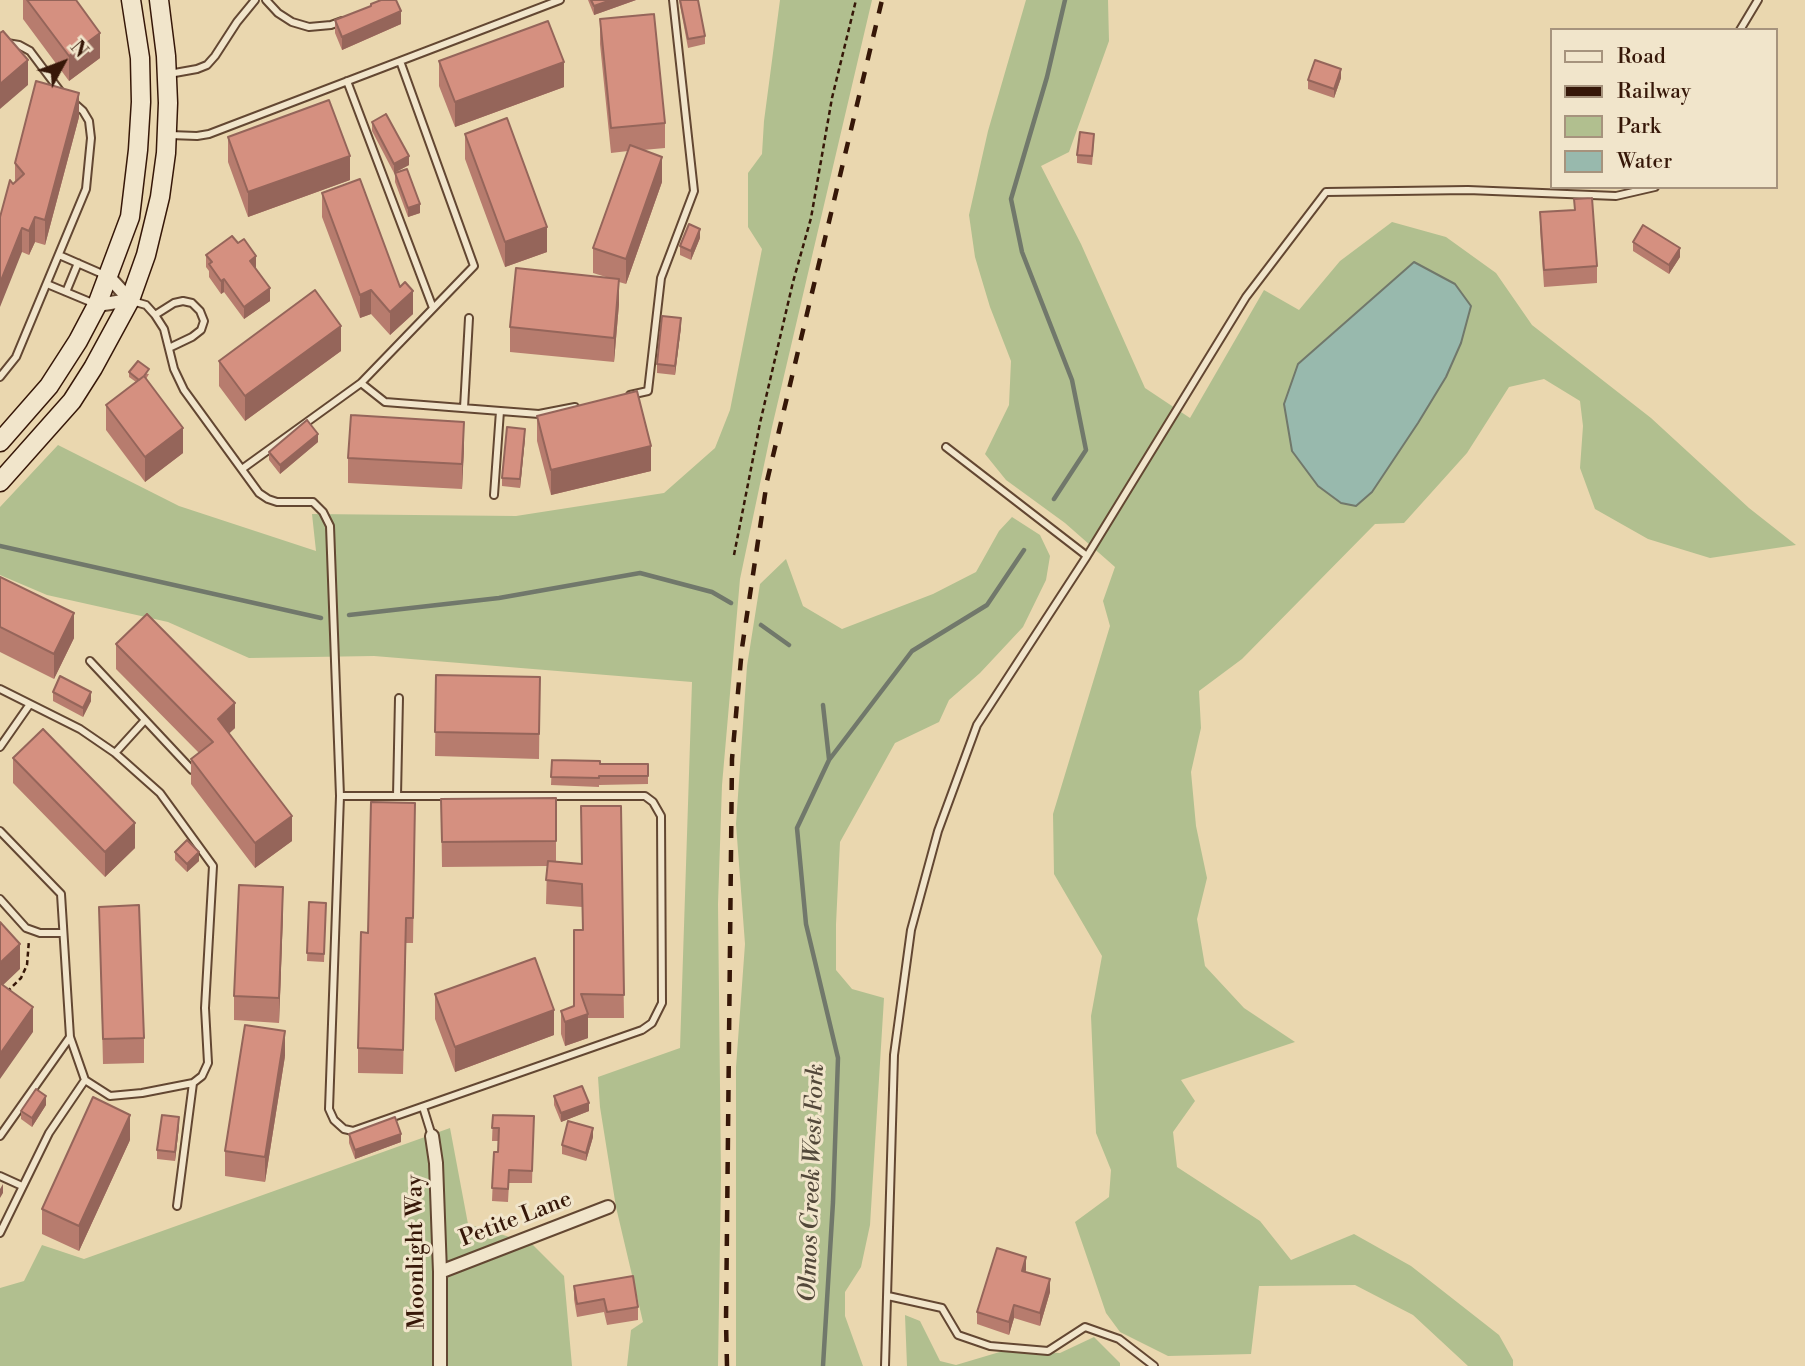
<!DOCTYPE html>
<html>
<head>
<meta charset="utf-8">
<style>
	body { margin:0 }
	#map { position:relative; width:1805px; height:1366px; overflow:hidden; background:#ead7af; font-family:"Libre Bodoni",serif }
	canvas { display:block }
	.legend { position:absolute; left:1550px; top:28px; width:228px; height:161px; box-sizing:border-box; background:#f1e5cb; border:2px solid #a6937d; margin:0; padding:9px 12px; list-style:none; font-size:21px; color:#361708 }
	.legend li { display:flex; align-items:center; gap:14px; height:35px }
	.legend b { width:35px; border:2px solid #a6937d }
	.north { position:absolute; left:28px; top:28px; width:70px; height:70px; -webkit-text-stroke:5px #f1e5cb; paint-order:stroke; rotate:49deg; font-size:19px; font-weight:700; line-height:28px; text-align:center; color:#361708 }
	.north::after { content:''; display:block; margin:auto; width:24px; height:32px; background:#361708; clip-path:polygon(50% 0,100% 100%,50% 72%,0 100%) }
</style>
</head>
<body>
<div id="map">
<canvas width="1805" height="1366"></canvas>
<ul class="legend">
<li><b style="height:9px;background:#f1e5cb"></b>Road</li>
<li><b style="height:9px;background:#361708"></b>Railway</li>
<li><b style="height:19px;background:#b1bf8f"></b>Park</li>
<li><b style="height:19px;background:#98b9ad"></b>Water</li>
</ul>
<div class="north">N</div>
</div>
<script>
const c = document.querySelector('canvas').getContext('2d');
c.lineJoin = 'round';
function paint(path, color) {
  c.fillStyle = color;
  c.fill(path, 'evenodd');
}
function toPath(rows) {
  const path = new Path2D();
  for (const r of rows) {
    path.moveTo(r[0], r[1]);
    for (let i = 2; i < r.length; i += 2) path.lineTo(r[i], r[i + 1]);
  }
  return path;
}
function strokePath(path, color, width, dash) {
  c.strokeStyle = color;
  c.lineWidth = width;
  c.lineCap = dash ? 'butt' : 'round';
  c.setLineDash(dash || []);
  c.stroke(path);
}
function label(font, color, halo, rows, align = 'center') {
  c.font = font + ' "Libre Bodoni",serif';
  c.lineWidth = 6;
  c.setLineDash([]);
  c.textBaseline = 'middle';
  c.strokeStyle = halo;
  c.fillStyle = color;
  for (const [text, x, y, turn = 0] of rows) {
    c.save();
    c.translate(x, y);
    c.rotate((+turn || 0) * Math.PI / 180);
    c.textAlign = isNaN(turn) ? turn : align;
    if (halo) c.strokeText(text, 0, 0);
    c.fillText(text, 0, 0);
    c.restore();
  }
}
const green = toPath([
	[780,0,872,0,772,427,740,579,722,785,718,904,721,1176,718,1366,627,1366,631,1330,643,1322,616,1207,600,1107,598,1077,680,1048,692,682,374,656,249,658,168,622,47,595,0,575,0,507,58,445,179,506,316,551,312,514,516,516,664,493,715,448,730,410,762,249,748,227,748,173,762,154,764,121],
	[1026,0,1108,0,1109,41,1069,152,1041,166,1081,244,1145,388,1190,418,1264,290,1299,310,1340,261,1392,222,1446,237,1496,273,1532,325,1651,418,1749,508,1796,545,1710,558,1648,539,1595,509,1580,468,1583,426,1580,401,1544,379,1509,387,1467,453,1404,523,1375,524,1242,659,1199,691,1201,728,1191,772,1196,826,1207,878,1197,919,1205,966,1244,1008,1295,1042,1181,1080,1195,1101,1173,1132,1177,1167,1260,1221,1291,1260,1354,1234,1411,1266,1499,1335,1513,1360,1513,1366,1468,1366,1413,1315,1355,1285,1259,1286,1251,1354,1168,1356,1120,1332,1106,1313,1075,1222,1109,1197,1111,1170,1096,1133,1091,1016,1102,956,1054,874,1053,814,1110,626,1103,601,1115,567,1065,523,1006,480,985,454,1009,405,1011,361,990,307,975,257,969,215,988,131],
	[1012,517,1040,535,1050,556,1046,580,1023,627,980,673,949,700,939,722,895,743,840,842,836,924,836,970,852,989,884,998,870,1225,861,1267,845,1292,845,1316,863,1366,736,1366,736,1067,745,944,736,824,747,666,760,584,786,559,803,606,842,629,933,594,976,572,999,531],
	[450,1128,468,1224,532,1244,564,1276,572,1366,0,1366,0,1288,24,1281,42,1245,84,1259],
	[905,1315,920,1321,940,1361,956,1365,1003,1351,1060,1353,1094,1337,1120,1363,1120,1366,907,1366]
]);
const water = toPath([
	[1414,262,1455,284,1471,306,1461,343,1446,377,1418,423,1372,492,1356,506,1341,503,1318,486,1292,451,1284,404,1298,364,1414,262]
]);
const stream = toPath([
	[1054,499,1086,450,1072,380,1022,252,1011,199,1047,77,1065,0],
	[0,546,321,618],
	[349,615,499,598,640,573,712,592,731,603],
	[761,625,789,645],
	[823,705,829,759],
	[823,1366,833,1202,838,1058,806,924,797,828,829,760,912,651,987,605,1024,550]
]);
const path = toPath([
	[734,555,760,423,793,282,811,218,832,98,856,0],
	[7,992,21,978,27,965,29,940]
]);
const service = toPath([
	[266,0,278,13,292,22,309,27,331,25,342,21],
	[1740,30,1758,0],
	[0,45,7,43,19,45,30,51,60,91],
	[169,74,197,69,207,65,215,56,237,22,255,0],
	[347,81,433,308],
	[170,135,197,136,209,134,560,0],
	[59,255,107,276],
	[47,284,95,304],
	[66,292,78,263],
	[132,301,146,305,155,315,164,329,174,369,184,390,259,493,268,499,277,502,313,502,323,512,330,526,340,796,645,796,653,802,661,816,662,1003,652,1023,642,1030,353,1131,344,1129,334,1120,329,1109,340,796],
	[155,315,174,303,183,301,192,303,200,311,204,321,201,330,192,337,169,348],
	[0,377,16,357,86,189,91,138,89,121,83,111,74,103],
	[361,383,385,402,539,414,575,407],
	[630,395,648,391,661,278,694,191,673,0],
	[464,408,469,318],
	[946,447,1087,556],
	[242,469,361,383,474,266,400,61],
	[494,495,500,411],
	[90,661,192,770],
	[0,689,80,729,115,753,160,793,213,866,205,1008,208,1063,202,1076,193,1083,142,1093,110,1096,85,1080,70,1037,61,894,0,831],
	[0,747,30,704],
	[115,753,145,720],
	[397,796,399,698],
	[0,899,26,928,40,933,63,933],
	[423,1107,432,1136],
	[0,1136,70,1037],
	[0,1176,22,1186],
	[177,1206,193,1083],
	[0,1233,49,1133,85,1080],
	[888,1296,942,1308,958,1335,990,1346,1048,1351,1085,1327,1119,1339,1154,1366],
	[885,1366,894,1055,911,930,938,831,977,725,1087,556,1246,297,1326,192,1468,190,1616,196,1655,187]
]);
const minor = toPath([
	[109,277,130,300],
	[97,305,130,300],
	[432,1136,436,1163,440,1272,440,1366],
	[440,1272,608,1207]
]);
const secondary = toPath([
	[0,442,49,386,78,341,97,305,130,217,138,150,141,102,140,58,131,0],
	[0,482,72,401,93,368,130,300,146,255,160,197,166,153,168,103,166,56,159,0]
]);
const rail = toPath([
	[727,1366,726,1322,732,759,742,648,767,481,882,0]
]);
const wall = toPath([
	[23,0,76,0,100,58,69,81,23,19],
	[588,0,636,0,594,15],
	[679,0,698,0,705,36,705,44,688,48],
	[371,4,401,24,342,50,335,33,335,20,371,7],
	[600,19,665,123,665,148,643,150,662,182,626,284,619,282,619,304,614,362,510,352,510,327,606,277,593,273,593,248,628,151,611,153,600,44],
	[439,61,564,87,455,127,439,86],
	[1341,78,1334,98,1308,89,1308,80],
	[79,117,45,245,35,242,29,255,22,252,13,184,15,183,15,163],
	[372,122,409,165,394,173,372,131],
	[465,134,547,252,505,267,465,159],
	[228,137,350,180,248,217,228,162],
	[1094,142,1092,165,1077,163,1077,155],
	[395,173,420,213,408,217,395,182],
	[322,193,400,287,413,314,390,335,371,314,360,318,322,217],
	[1574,199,1597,266,1597,283,1544,287,1540,229,1540,212,1574,210],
	[700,238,691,260,680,255,680,246],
	[1633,242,1680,257,1669,274,1633,251],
	[206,255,256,269,270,301,244,319,224,292,221,294,209,277,209,271,206,267],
	[681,327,675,375,657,373,657,364],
	[341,351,245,421,219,386,219,361],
	[129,372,149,374,146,379,183,453,145,482,106,430,106,405,136,382,129,377],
	[537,416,651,471,551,495,537,441],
	[525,438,520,488,502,486,502,478],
	[318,442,280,474,269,460,269,452],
	[464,447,462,489,348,483,348,458],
	[0,577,74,638,54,679,0,652],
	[116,644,235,728,229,733,292,841,255,868,191,784,191,759,199,753,116,669],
	[436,675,540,677,539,759,435,756],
	[53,692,91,701,83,717,53,701],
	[13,758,135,848,105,877,13,783],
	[552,760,600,764,648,764,648,784,599,785,599,787,551,785],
	[556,798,556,861,582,864,621,806,624,1018,588,1018,588,1038,565,1046,561,1034,561,1011,574,1006,582,930,582,907,546,904,547,866,442,867,441,799],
	[415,828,413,943,406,943,403,1074,358,1073,358,1048,368,933],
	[175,852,199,861,187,872,175,860],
	[309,902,326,903,324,962,307,961],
	[99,907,144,1038,144,1063,103,1064],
	[283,912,279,1023,234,1020,234,996],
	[435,994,554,1035,455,1072,435,1019],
	[285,1056,265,1182,225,1176,225,1151],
	[554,1096,589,1111,561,1122,554,1105],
	[46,1105,32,1127,21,1119,21,1111],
	[493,1115,534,1116,532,1183,509,1183,508,1202,492,1201,494,1152,498,1152,499,1141,492,1141],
	[179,1126,175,1161,157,1159,157,1150],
	[349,1134,401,1142,355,1159,349,1143],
	[593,1137,586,1161,562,1154,562,1145],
	[130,1140,79,1251,42,1234,42,1209],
	[1026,1270,1026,1272,1050,1292,1040,1326,1014,1318,1009,1335,977,1324,977,1312],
	[574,1286,638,1307,638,1320,607,1325,604,1312,577,1317,574,1299]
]);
const shadedWall = toPath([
	[611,0,636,0,594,15,594,6],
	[401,11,401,24,342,50,342,37],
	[100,33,100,58,69,81,69,56],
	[28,60,28,85,0,109,0,84],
	[564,62,564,87,455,127,455,102],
	[1341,69,1341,78,1334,98,1334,89],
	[79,93,79,117,45,245,45,220],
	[350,156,350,180,248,217,248,192],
	[409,156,409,165,394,173,394,164],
	[662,157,662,182,626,284,626,259],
	[420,204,420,213,408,217,408,208],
	[35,217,35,242,29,255,29,231],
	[547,227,547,252,505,267,505,242],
	[22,228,22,252,0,307,0,283],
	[700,229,700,238,691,260,691,251],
	[1680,248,1680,257,1669,274,1669,265],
	[256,256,256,269,250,261],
	[224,279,224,292,221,294,221,281],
	[619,279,619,304,614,362,614,338],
	[270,288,270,301,244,319,244,307],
	[371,290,371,314,360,318,360,295],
	[413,291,413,314,390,335,390,312],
	[681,318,681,327,675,375,675,366],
	[341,326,341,351,245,421,245,396],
	[464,422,464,447,462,489,462,464],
	[183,428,183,453,145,482,145,457],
	[525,429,525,438,520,488,520,479],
	[318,434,318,442,280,474,280,465],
	[651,446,651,471,551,495,551,470],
	[74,613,74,638,54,679,54,654],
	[91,692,91,701,83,717,83,708],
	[235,703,235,728,218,744,218,719],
	[292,816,292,841,255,868,255,843],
	[135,823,135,848,105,877,105,852],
	[199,852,199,861,187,872,187,864],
	[283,887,283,912,279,1023,279,998],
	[20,944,20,969,0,988,0,963],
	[33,1007,33,1032,0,1079,0,1054],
	[554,1010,554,1035,455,1072,455,1047],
	[588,1014,588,1038,565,1046,565,1022],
	[285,1031,285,1056,265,1182,265,1157],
	[46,1096,46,1105,32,1127,32,1118],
	[589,1103,589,1111,561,1122,561,1113],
	[130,1115,130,1140,79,1251,79,1226],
	[179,1117,179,1126,175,1161,175,1152],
	[593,1128,593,1137,586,1161,586,1153],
	[401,1134,401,1142,355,1159,355,1150],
	[3,1184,3,1193,0,1198,0,1189],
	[1026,1257,1026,1270,1022,1283,1022,1271],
	[1050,1279,1050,1292,1040,1326,1040,1313],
	[1014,1305,1014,1318,1009,1335,1009,1322]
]);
const building = toPath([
	[27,0,76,0,100,33,69,56,27,0],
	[381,0,396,0,401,11,342,37,335,20,371,6,371,4,381,0],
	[591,0,611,0,594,6,591,0],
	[680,0,698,0,705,36,688,39,680,0],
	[654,14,665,123,611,128,600,19,654,14],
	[548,21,564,62,455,102,439,61,548,21],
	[3,31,28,60,0,84,0,33,3,31],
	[1315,60,1341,69,1334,89,1308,80,1315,60],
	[36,81,79,93,45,220,35,217,29,231,22,228,0,283,0,217,10,180,13,184,24,174,15,163,36,81],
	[329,100,350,156,248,192,228,137,329,100],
	[386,114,409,156,394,164,372,122,386,114],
	[507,118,547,227,505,242,465,134,507,118],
	[1080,132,1094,134,1092,156,1077,155,1080,132],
	[630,145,662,157,626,259,593,248,630,145],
	[407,169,420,204,408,208,395,173,407,169],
	[360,179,400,287,405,282,413,291,390,312,371,290,360,295,322,193,360,179],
	[1592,198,1597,266,1544,270,1540,212,1575,210,1574,199,1592,198],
	[689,224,700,229,691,251,680,246,689,224],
	[1643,225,1680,248,1669,265,1633,242,1643,225],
	[232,236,238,243,244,239,256,256,250,261,270,288,244,307,224,279,221,281,209,264,212,262,206,255,232,236],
	[516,268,619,279,614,338,510,327,516,268],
	[315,290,341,326,245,396,219,361,315,290],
	[662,316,681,318,675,366,657,364,662,316],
	[138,361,149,369,144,376,139,380,129,372,138,361],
	[144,376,183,428,145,457,106,405,144,376],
	[637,391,651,446,551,470,537,416,637,391],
	[351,415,464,422,462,464,348,458,351,415],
	[307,420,318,434,280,465,269,452,307,420],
	[507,427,525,429,520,479,502,478,507,427],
	[0,577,74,613,54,654,0,627,0,577],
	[147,614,235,703,218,719,292,816,255,843,191,759,213,742,116,644,147,614],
	[436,675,540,677,539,734,435,732,436,675],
	[60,676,91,692,83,708,53,692,60,676],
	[43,729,135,823,105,852,13,758,43,729],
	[552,760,600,761,600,764,648,764,648,776,599,776,599,778,551,777,552,760],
	[556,798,556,841,442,842,441,799,556,798],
	[371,802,415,803,413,918,406,918,403,1050,358,1048,361,932,368,933,371,802],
	[581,806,621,806,624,995,581,994,588,1014,565,1022,561,1011,574,1006,574,930,583,930,582,884,546,880,548,861,582,864,581,806],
	[187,840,199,852,187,864,175,852,187,840],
	[239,885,283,887,279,998,234,996,239,885],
	[309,902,326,903,324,954,307,953,309,902],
	[139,905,144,1038,103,1039,99,907,139,905],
	[0,922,20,944,0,963,0,922],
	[535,958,554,1010,455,1047,435,994,535,958],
	[0,983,33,1007,0,1054,0,983],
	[245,1025,285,1031,265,1157,225,1151,245,1025],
	[582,1086,589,1103,561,1113,554,1096,582,1086],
	[36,1089,46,1096,32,1118,21,1111,36,1089],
	[93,1097,130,1115,79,1226,42,1209,93,1097],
	[162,1115,179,1117,175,1152,157,1150,162,1115],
	[493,1115,534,1116,532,1171,509,1170,508,1189,492,1188,494,1152,498,1152,499,1128,492,1128,493,1115],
	[395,1117,401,1134,355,1150,349,1134,395,1117],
	[568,1121,593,1128,586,1153,562,1145,568,1121],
	[997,1248,1026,1257,1022,1271,1050,1279,1040,1313,1014,1305,1009,1322,977,1312,997,1248],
	[633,1276,638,1307,607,1312,604,1299,577,1304,574,1286,633,1276]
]);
const streetNames = [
	["Petite Lane",516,1220,-21],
	["Moonlight Way",417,1252,-91]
];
const waterNames = [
	["Olmos Creek West Fork",813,1183,-88]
];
paint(green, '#b1bf8f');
paint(water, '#98b9ad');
strokePath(water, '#71786b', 2);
strokePath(stream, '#71786b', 4.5);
strokePath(service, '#634732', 10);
strokePath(minor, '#634732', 16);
strokePath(secondary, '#361708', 21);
strokePath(path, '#361708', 2.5, [5, 3.5]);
strokePath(service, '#f1e5cb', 6);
strokePath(minor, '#f1e5cb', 12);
strokePath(secondary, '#f1e5cb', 18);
strokePath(rail, '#361708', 4.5, [12, 12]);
paint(wall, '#b77c6e');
paint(shadedWall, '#95655a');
paint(building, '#d59080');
strokePath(building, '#95655a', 2);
label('23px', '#361708', '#f1e5cb', streetNames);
label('italic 24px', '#53483a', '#f1e5cb', waterNames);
</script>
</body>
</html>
